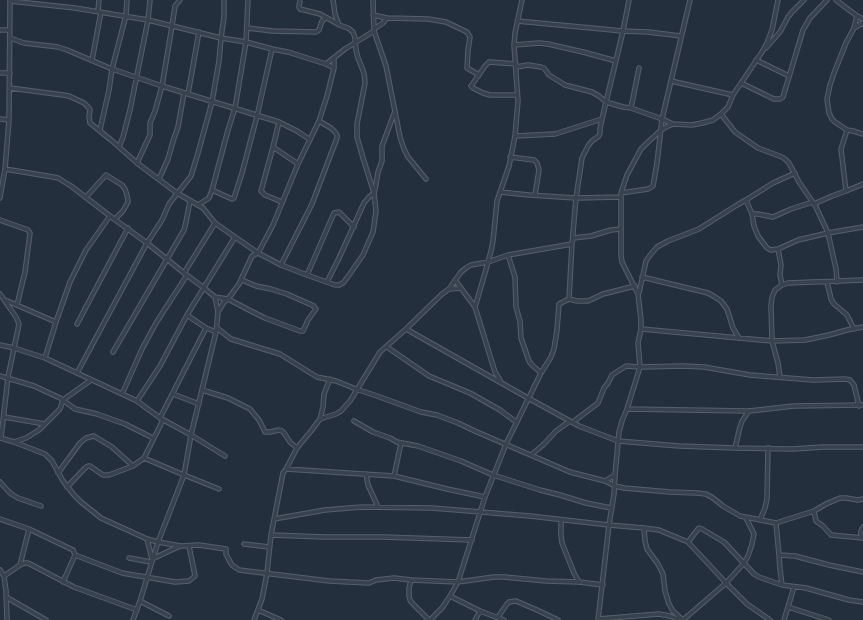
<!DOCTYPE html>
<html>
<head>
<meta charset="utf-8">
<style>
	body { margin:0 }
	canvas { display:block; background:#242f3e }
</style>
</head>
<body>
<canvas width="863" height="620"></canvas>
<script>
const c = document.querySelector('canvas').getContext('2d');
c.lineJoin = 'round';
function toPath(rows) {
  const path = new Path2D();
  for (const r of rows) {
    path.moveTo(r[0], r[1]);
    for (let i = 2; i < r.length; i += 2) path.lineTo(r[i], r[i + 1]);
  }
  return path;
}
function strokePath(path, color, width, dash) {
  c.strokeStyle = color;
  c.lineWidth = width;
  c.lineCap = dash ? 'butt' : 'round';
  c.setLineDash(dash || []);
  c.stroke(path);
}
const street = toPath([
	[300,0,299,7,300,9,320,14,338,24],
	[373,0,374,31,386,66,400,137,404,149,408,157,426,179],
	[836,0,857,16,863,19],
	[10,1,75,8,148,20,221,38,246,42,272,49,288,52,326,64,334,68],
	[98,11,99,0],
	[373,15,387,18,428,19,446,22,467,32,470,37,468,50,467,68,479,75],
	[857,16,854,28,846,43,834,73,830,85,827,99,829,113,832,119,835,122,847,130,853,131,863,134],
	[517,21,623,31,648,32,681,36],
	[247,28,273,31,316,32,319,30,322,21,326,18],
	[854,28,863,23],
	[374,29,383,23,387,18],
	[0,30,10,30],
	[10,38,24,43,58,47,67,50,112,69,162,86,279,122,297,131,309,139],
	[514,45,539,43,548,44,583,52,616,61],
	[766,48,780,32,788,17,792,12,804,0],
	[92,60,101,12],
	[756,60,789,76],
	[326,64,345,49,374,31],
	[516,64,489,62,485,66,471,86,473,88,483,93,490,95,517,95],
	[516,67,528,65,541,67,544,68,549,75,565,85,592,92,599,96,606,102,623,107,631,108,662,119,673,124],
	[0,73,10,73],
	[671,81,733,95],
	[741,83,774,99,780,99,783,97,803,30,810,18,827,0],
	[10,88,63,95,69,96,84,103,89,108,90,110,89,117,90,123,111,140,137,163,177,193,203,208,215,223,235,237,258,253,281,265,307,275,335,285,339,285,343,283,347,278,363,255,373,232,376,211,374,193,363,158,357,137,357,124,365,83,364,73,358,58,356,50,355,38,353,32,348,28,339,25,335,14,333,0],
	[188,94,199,32],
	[631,108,639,68],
	[721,114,735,132,758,148,782,157,785,159,789,163,799,182,816,207,828,233,836,269,837,282],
	[0,119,9,120],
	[279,122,273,147,261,191,265,195,282,202],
	[100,130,109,90,112,69,126,15,127,0],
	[515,136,555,134,602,119],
	[119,147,123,137,130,110,148,20,150,0],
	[273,147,298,164],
	[510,157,534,160,537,163,539,170,535,195],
	[137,163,150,135,150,123,155,111,162,86,172,26,175,6,180,0],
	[5,169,53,177,58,178,71,186,110,216,147,243,184,273,204,288,215,297,218,312],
	[159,179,168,159,174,138,178,127,184,93],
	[212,190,232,199,234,198,242,173,257,116,272,49],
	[846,191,841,149,847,130],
	[500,192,529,195,576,198,621,197],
	[621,193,648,189,653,186,657,163,662,119,690,0],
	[86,197,106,175,122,185,125,189,127,195,128,202,123,211,115,219],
	[0,198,5,169,9,120,10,0],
	[746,200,773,183,795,173],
	[814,204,832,196,846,191,863,184],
	[198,205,209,198,212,190,228,130,235,108,246,42,248,0],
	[752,214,758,214,773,217,791,209,813,202],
	[0,220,28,230,30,233,25,272,17,305],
	[573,238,591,236,611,230,621,229],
	[778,249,781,265,780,275,782,285],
	[508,255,515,277,516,307,520,321,521,338,529,361,532,365,541,373],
	[281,265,312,204,337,138,337,135,335,132,331,128,319,121],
	[184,273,215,223],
	[307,275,334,213,339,212,354,227],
	[642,277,708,293,715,297,721,301,727,309,733,328,739,338],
	[455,280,475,307,495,372,500,380],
	[327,282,339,258,364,203,369,197,374,193,375,190,378,172,382,161,382,146,395,111],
	[827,282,831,299,834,304,847,315,854,329],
	[449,289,461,288],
	[639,293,646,261,651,254,657,247,668,241,699,229,737,205,746,200,752,214,754,226,758,236,767,248,771,250,778,249,798,240,828,233,863,227],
	[0,294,16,317,19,324,8,377,1,438],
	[215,297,228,299,249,310,265,318,300,331,303,331,304,329,308,320,316,309,314,306,287,294,271,289,256,286,242,280],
	[569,299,577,301,588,301,603,294,635,286],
	[5,300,56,322],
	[475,307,485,273,491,251,493,241,497,201,509,166,515,136,518,101,514,45,515,33,522,0],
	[187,315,206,328,216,332],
	[77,324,128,228],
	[217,328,231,339,280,354,317,377,336,381,356,389,377,396,421,412,437,415,458,423,477,432,570,472,605,481,615,486,624,488,670,492,697,493,706,494,713,498,723,506,740,516,776,523,814,511,826,504,840,498,846,498,858,500,863,499],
	[406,329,528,398,579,426,618,441,679,446,735,448,792,449,824,447,863,447],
	[641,329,772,341,805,340,829,335,847,330,863,327],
	[0,345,14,348,45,358,137,401,160,418,191,435,225,456],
	[387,347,429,376,470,393,500,410,516,422],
	[113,352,184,230,186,222,190,201],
	[45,358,56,322,70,282,86,250,110,216],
	[77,373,147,243,162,220,169,204,191,176,198,153,212,102,219,61,221,38,224,17,224,0],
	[0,376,34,386,60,398,75,409,97,414,125,424,153,438],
	[780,377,778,363,772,341,771,306,772,297,775,290,782,285,788,283,863,280],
	[202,390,228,398,250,409,259,420,265,432,270,432,279,430,282,431,284,433,290,442,297,448],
	[122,394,142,349,156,323,187,275],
	[173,394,199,404],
	[137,401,160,366,187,315,235,237],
	[627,409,749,411,794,406,863,405],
	[4,417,45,424],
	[160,418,206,328],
	[320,419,336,414,341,411,350,401,380,352,406,329,442,294,449,289,461,272,466,268,471,265,488,262,508,255,572,244],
	[354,421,373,432,390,438,397,442,418,446,461,461,493,475,540,490,560,495,586,503,611,508],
	[573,422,598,403,604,388,608,383,612,375,626,366,640,367,683,366,704,367,750,375,813,380,845,379,850,380,854,385,859,406],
	[0,438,14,442,45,454,52,461,63,481,74,495,81,502,101,518,147,539,158,542,181,546,199,545,226,549,226,554,229,560,232,565,239,570,329,581,369,583,376,580,394,578,411,580,458,582,494,577,504,577,546,581,579,582,603,585],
	[14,442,26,438,39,430,60,409,63,400,91,380],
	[735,448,740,427,742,421,749,411],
	[531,455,543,445,556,431,570,421],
	[144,458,184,475,219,489],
	[286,469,394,476,447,489,485,497],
	[58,473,80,443,86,438,94,436,112,447,133,466],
	[366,474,368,485,378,507],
	[394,476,401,443],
	[605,481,615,475],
	[0,482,9,492,13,495,18,498,41,506],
	[67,487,85,468,88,466,90,466,103,475,109,475,133,466,144,458,163,420],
	[814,511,816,521,823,526,831,535,863,538],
	[0,519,29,529,73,550,75,555,122,573,175,582,189,581,195,576,189,546],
	[274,519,325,510,362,507,432,508,530,516,609,525,644,528,659,530,688,542,698,529,699,528,702,529,724,542,754,574,759,577,782,585,806,588,849,600,863,602],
	[561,520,561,536,562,543,574,573,579,582],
	[760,520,765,508,767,499,768,448],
	[776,523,779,555,795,556,829,565,863,572],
	[644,528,645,541,647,549,658,564,663,574,665,591,669,604,673,611,683,620],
	[271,535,325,537,383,537,472,540],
	[861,538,861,531,863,527],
	[147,539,152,559,180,546],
	[688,542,726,583,747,604,770,620],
	[244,544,269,547],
	[779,555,780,569,782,585],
	[129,558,151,562],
	[20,565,29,529],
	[0,570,4,576,6,591,7,620],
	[4,576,20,565,25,563,28,563,74,587,137,610],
	[411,580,409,588,409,596,410,600,413,604,429,620],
	[63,582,75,555],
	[450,596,480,611,504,620],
	[6,597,46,620],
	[140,601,169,616],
	[788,607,829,620],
	[258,610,281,620],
	[498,617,507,604,509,602,516,601,537,610,558,620],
	[598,619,659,614,670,616,680,620],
	[133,620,140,601,158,542,184,475,191,435,216,332,218,312,224,302,228,299,239,284,252,256,258,253,273,225,298,164,319,121,327,96,334,68,334,58],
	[254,620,262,599,267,573,271,535,283,473,286,469,297,448,311,431,320,419,323,407,324,394,330,379],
	[430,620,442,608,450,596,458,582,485,497,506,444,541,373,551,357,554,349,557,330,559,304,569,299,572,244,576,198,582,158,588,146,592,141,599,136,600,133,600,129,602,119,623,31,629,0],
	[475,620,480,611],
	[598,620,609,525,614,494,615,475,619,432,622,421,627,409,640,367,638,343,641,329,641,320,638,294,622,262,621,255,621,193,627,175,641,149,646,144,660,131,666,127,673,124,692,125,702,123,713,120,721,114,728,107,733,95,762,52,767,43,772,30,778,0],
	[683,620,726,583,744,563,748,556,752,544,754,534,746,518],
	[784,620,794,587]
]);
strokePath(street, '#565f6c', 5.5);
strokePath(street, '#38414e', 3.5);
</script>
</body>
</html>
